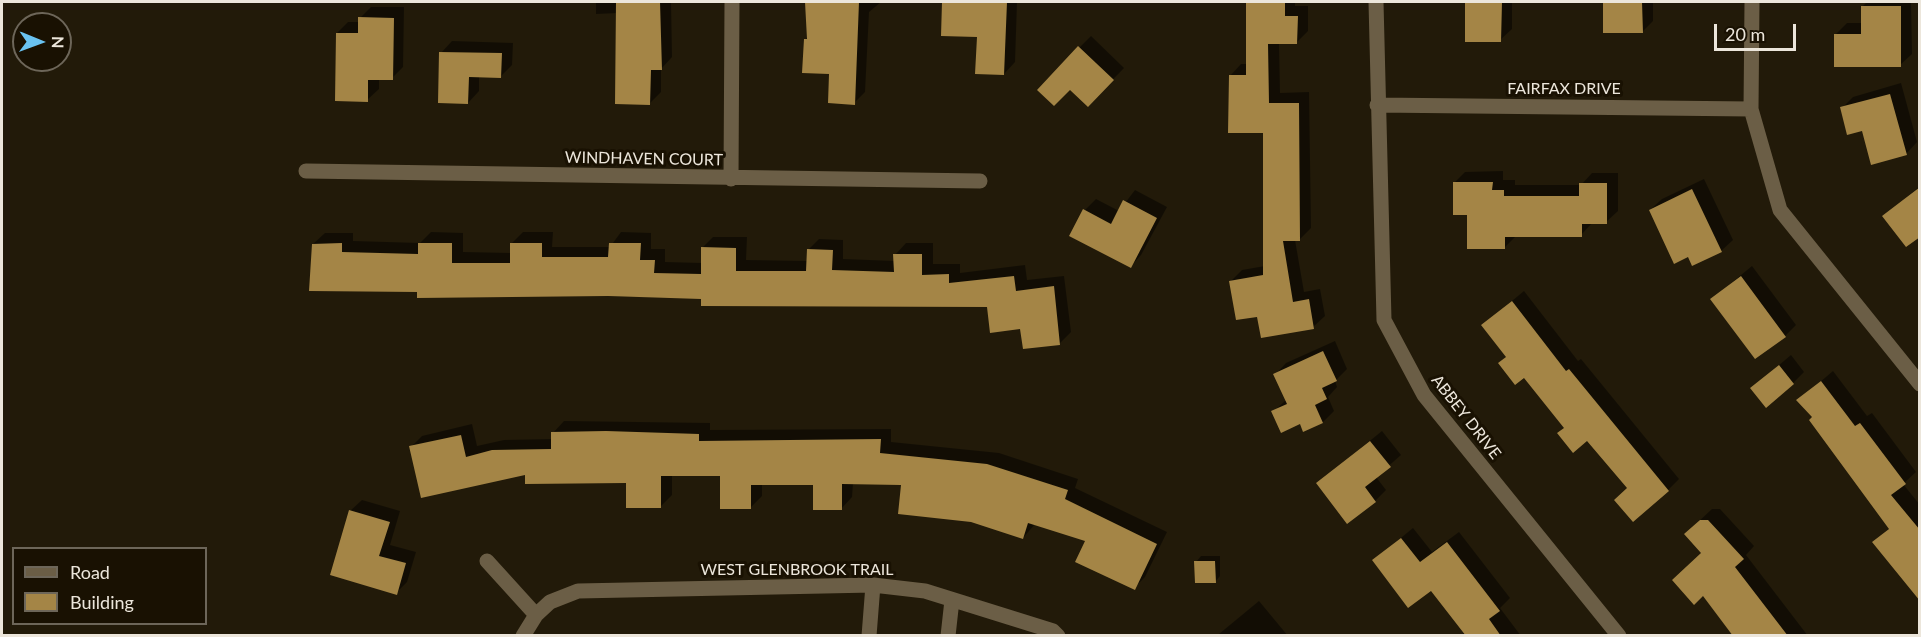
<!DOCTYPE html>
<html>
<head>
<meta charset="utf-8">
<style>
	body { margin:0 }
	#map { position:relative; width:1921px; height:637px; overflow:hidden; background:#221a09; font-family:Lato,sans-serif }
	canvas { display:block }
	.frame { position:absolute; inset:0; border:3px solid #ece6db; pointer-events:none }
	.legend { position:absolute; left:12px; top:547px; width:195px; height:78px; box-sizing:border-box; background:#191102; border:2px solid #6d6659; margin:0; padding:8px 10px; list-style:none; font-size:18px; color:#ece6db }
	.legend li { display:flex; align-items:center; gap:12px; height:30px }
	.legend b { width:30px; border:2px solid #6d6659 }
	.north { position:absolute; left:12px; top:12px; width:60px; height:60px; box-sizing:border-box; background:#191102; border:2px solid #6d6659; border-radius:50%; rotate:91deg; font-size:16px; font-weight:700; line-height:24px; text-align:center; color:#ece6db }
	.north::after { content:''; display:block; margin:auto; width:21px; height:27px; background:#6ac3f1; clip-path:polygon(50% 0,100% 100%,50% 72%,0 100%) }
	.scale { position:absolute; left:1714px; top:24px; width:82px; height:27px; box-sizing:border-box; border:3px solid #ece6db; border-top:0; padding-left:8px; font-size:18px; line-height:21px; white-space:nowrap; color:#ece6db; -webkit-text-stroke:4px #191102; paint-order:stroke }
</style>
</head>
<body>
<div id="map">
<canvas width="1921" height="637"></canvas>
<div class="frame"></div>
<ul class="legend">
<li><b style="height:8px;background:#6b5e46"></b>Road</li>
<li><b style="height:16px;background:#a48546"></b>Building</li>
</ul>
<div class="north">N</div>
<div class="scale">20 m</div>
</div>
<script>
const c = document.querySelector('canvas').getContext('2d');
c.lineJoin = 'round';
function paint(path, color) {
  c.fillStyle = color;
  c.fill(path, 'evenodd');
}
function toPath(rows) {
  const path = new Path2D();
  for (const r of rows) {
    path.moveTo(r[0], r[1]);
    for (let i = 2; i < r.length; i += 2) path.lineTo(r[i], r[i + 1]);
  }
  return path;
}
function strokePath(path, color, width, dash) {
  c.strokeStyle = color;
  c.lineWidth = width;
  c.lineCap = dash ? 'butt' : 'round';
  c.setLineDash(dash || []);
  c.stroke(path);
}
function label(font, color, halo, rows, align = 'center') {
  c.font = font + ' Lato,sans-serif';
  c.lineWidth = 6;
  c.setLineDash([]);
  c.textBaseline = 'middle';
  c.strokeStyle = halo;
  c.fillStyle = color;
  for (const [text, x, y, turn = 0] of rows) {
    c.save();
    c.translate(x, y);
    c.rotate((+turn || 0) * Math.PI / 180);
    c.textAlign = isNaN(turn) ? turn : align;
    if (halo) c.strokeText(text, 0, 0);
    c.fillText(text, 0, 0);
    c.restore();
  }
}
const shadow = toPath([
	[596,2,671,2,672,57,661,69,661,92,649,104,618,13,596,14],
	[807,2,881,2,869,12,865,92,854,103,805,40,808,37],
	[944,2,1017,2,1015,62,1004,74,978,36,943,35],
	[1248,2,1295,2,1295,6,1308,6,1308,31,1296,43,1279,43,1280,93,1309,92,1311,228,1299,240,1295,240,1304,292,1320,289,1325,316,1313,327,1258,315,1231,281,1242,270,1265,266,1264,131,1230,76,1241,64,1248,64],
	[1454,2,1512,2,1512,29,1500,40,1467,3],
	[1604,2,1676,2,1653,2,1653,21,1642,32,1605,32],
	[1867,2,1911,2,1912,54,1900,65,1835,35,1847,23,1863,23,1863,6],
	[371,7,404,7,403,67,392,78,379,78,379,89,367,100,337,33,348,22,359,22,360,18],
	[1091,36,1124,68,1088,105,1070,88,1080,47],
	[452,41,513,43,512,65,501,76,479,76,479,91,468,103,441,53],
	[1901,83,1917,142,1906,154,1863,129,1842,108,1853,97],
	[1503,171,1503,180,1515,180,1515,185,1581,185,1592,173,1618,173,1618,211,1606,222,1593,222,1581,235,1516,236,1504,248,1469,214,1454,183,1465,172],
	[1704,179,1733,240,1721,251,1689,255,1650,210,1662,199],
	[1920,186,1920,235,1884,216],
	[1135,190,1167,207,1141,255,1130,267,1085,210,1096,199,1119,211],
	[431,232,463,233,463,252,511,253,511,244,523,232,553,232,552,247,610,247,621,232,651,233,651,249,665,249,665,262,702,263,702,248,713,237,747,237,746,260,808,261,808,250,819,239,843,240,843,259,895,261,895,255,906,243,933,243,933,264,960,264,960,273,1025,265,1027,280,1064,276,1071,332,1060,343,1022,328,988,306,419,291,313,244,325,233,353,233,353,241,420,243],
	[1752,266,1796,325,1785,336,1712,299],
	[1524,291,1578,361,1581,359,1679,479,1668,490,1629,488,1587,439,1565,427,1483,325],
	[1335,341,1347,369,1335,381,1337,387,1328,397,1334,411,1323,422,1304,430,1300,422,1273,412,1286,400,1275,375,1286,363],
	[1791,355,1804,372,1793,383,1752,388],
	[1833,371,1867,416,1872,413,1916,472,1903,484,1920,505,1920,583,1874,542,1890,528,1814,417,1799,400],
	[564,421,710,423,710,430,891,429,891,442,999,453,1078,479,1075,488,1167,532,1145,577,1134,588,1087,540,1035,524,1023,538,903,484,853,483,852,497,841,509,815,484,762,484,762,496,751,507,722,475,672,475,672,495,661,506,628,481,527,473,411,447,422,436,472,424,477,446,504,440,553,439,553,433],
	[1382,431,1401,455,1376,477,1386,490,1375,501,1318,483],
	[362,500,400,511,390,545,416,552,407,582,396,593,350,511],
	[1712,509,1720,509,1754,546,1746,555,1808,636,1735,636,1703,552,1697,523],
	[1413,528,1432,552,1459,532,1510,598,1500,608,1521,636,1461,636,1465,632,1431,589,1374,560],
	[1201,556,1220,556,1220,576,1215,582,1196,562],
	[1259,601,1288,636,1218,636,1219,634]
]);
const building = toPath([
	[616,2,660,2,662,70,651,70,650,105,615,104],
	[805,2,859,2,855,105,828,103,829,74,802,73,804,39,807,39],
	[942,2,1007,2,1004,75,975,74,977,37,941,36],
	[1246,2,1285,2,1285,16,1298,16,1297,44,1268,44,1269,103,1299,103,1300,241,1283,241,1293,302,1309,299,1314,329,1261,338,1257,317,1236,320,1229,281,1263,275,1263,133,1228,133,1229,75,1246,75],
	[1465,2,1502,2,1501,42,1465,42],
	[1603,2,1642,2,1643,33,1603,33],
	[1861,6,1901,6,1901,67,1834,67,1834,34,1861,34],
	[358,17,394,18,393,80,368,80,368,102,335,101,336,33,358,33],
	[1078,46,1114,80,1088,107,1070,90,1054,106,1037,90],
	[439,52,502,53,501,78,469,77,468,104,438,103],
	[1890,94,1907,155,1871,165,1862,131,1847,135,1840,107],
	[1453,182,1493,182,1492,190,1504,190,1504,196,1579,196,1579,183,1607,183,1607,224,1582,224,1582,237,1505,237,1505,249,1467,249,1467,215,1453,215],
	[1920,187,1920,237,1906,247,1882,216],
	[1692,189,1722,252,1692,266,1688,257,1674,264,1649,210],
	[1123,200,1157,218,1131,268,1069,236,1083,209,1111,224],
	[342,243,342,252,418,254,418,243,452,243,452,263,510,263,510,243,542,243,542,257,608,257,609,243,641,243,640,260,655,260,654,273,701,274,701,247,736,248,736,271,806,271,807,249,833,250,832,270,894,272,893,254,922,254,922,275,949,274,949,283,1014,276,1016,291,1054,286,1060,345,1023,349,1020,329,990,333,987,307,701,306,701,299,608,296,417,298,417,292,309,291,312,244],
	[1741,276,1786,337,1755,359,1710,299],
	[1512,301,1566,371,1569,369,1669,491,1633,522,1614,500,1627,488,1587,441,1573,453,1557,433,1564,428,1524,378,1515,385,1498,363,1506,357,1481,325],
	[1323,351,1337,381,1322,388,1327,399,1315,405,1323,423,1303,432,1300,424,1281,433,1271,411,1287,404,1273,374],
	[1779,365,1794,384,1766,408,1750,388],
	[1821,381,1855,426,1860,423,1906,484,1891,495,1920,530,1920,601,1872,542,1889,529,1809,420,1812,417,1796,400],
	[606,431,699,434,699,441,881,439,880,453,987,464,1068,490,1065,499,1157,544,1135,590,1075,562,1085,541,1028,523,1023,539,971,522,898,514,901,485,842,484,842,510,813,510,813,485,751,485,751,509,720,509,720,476,661,476,661,508,626,508,626,483,525,484,525,475,421,498,409,446,461,435,466,457,492,450,551,449,551,432],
	[1370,441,1391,467,1365,487,1376,502,1347,524,1316,483],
	[349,510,390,522,379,556,406,563,397,595,330,575],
	[1700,520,1708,520,1744,559,1735,567,1788,636,1733,636,1703,596,1694,605,1672,580,1701,553,1684,534],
	[1401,538,1420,562,1447,542,1500,611,1489,619,1501,636,1466,636,1431,591,1408,608,1372,560],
	[1194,561,1215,561,1216,583,1195,583]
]);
const minor = toPath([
	[1376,2,1384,320,1424,395,1619,636],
	[1752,2,1751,109,1780,210,1920,384],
	[1377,105,1751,109],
	[306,171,980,181],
	[731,179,732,2],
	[487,561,536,615],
	[523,636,536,615,550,602,578,591,873,585,925,591,1053,631,1058,636],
	[869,636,873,585],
	[948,636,952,600]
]);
const streetNames = [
	["FAIRFAX DRIVE",1564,89],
	["WINDHAVEN COURT",644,159,1],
	["ABBEY DRIVE",1466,417,52],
	["WEST GLENBROOK TRAIL",797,570]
];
paint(shadow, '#0007');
paint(building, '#a48546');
strokePath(minor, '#6b5e46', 15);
label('16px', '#ece6db', '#191102', streetNames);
</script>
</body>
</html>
